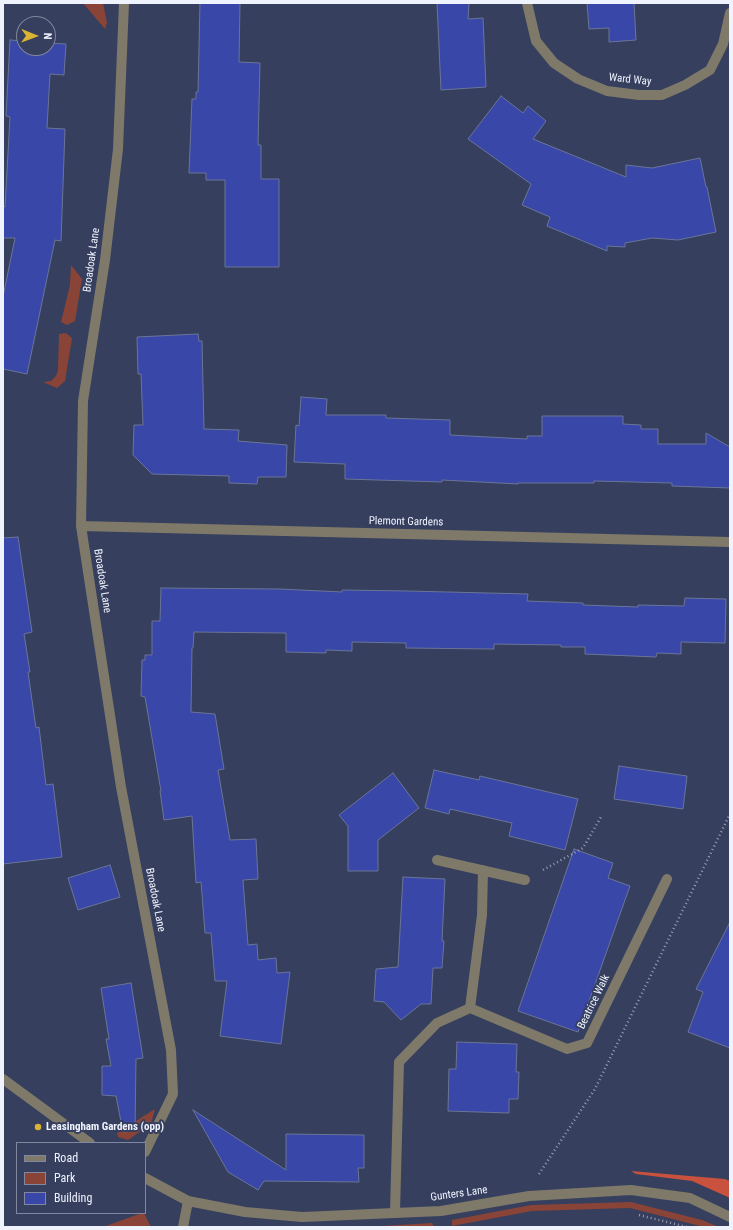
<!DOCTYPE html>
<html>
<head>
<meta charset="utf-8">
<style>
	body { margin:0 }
	#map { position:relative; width:733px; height:1230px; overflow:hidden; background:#363f5e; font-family:"Roboto Condensed",sans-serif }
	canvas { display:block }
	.frame { position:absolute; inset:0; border:4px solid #eff3fe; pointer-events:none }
	.legend { position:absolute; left:16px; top:1142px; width:130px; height:72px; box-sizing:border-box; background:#363f5e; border:1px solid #80879e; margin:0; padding:5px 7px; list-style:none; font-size:12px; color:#eff3fe }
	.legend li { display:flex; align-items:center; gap:8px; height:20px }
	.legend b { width:20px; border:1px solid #80879e }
	.north { position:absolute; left:16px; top:16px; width:40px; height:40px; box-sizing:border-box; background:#363f5e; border:1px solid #80879e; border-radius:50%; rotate:91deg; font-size:11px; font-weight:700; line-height:16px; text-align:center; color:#eff3fe }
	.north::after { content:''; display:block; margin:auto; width:14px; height:18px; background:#d9b334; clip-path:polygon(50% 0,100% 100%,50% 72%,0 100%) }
</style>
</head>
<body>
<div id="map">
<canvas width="733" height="1230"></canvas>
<div class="frame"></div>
<ul class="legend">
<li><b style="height:5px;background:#7e7969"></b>Road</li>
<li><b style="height:11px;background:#8a4437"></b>Park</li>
<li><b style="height:11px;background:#3847a8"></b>Building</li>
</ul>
<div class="north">N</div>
</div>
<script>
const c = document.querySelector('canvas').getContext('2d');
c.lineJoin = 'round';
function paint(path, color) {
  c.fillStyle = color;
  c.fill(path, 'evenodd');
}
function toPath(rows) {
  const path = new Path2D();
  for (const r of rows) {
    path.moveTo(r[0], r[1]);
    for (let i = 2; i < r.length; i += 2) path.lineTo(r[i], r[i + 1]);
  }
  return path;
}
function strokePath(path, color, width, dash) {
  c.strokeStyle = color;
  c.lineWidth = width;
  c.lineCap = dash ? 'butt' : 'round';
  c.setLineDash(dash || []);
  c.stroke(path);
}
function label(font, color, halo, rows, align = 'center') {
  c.font = font + ' "Roboto Condensed",sans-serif';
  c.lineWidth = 4;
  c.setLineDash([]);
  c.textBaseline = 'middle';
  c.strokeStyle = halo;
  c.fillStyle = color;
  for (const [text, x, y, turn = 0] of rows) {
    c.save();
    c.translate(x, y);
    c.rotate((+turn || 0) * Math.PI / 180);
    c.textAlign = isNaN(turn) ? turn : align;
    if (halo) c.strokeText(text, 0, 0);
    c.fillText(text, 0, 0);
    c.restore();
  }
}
const green = toPath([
	[83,3,103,3,107,23,105,29],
	[71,265,82,279,75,321,67,325,61,322,70,285],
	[66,333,72,338,65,381,57,388,43,382,51,381,56,376,58,370,59,334],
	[155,1109,151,1124,128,1140,118,1137,117,1133],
	[631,1202,702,1220,719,1227,704,1227,630,1208,532,1211,452,1226,452,1220,531,1205],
	[142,1213,144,1213,151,1227,103,1227],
	[432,1223,434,1227,365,1227]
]);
const forest = toPath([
	[631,1171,725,1179,730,1181,730,1198,692,1181,636,1174]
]);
const building = toPath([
	[200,3,240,3,239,62,260,63,258,145,261,145,261,179,279,179,279,267,225,267,225,180,206,180,206,173,189,173,192,99,196,99,196,92,198,92,200,3],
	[437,3,469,3,468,19,483,18,486,87,441,90,437,3],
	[587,3,634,3,636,40,609,42,609,28,589,29,587,3],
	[10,40,24,41,24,48,48,48,48,43,66,44,64,75,50,74,47,128,65,129,61,241,55,240,27,374,3,369,3,297,15,238,3,238,3,206,5,207,10,117,6,116,10,40],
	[501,96,523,113,528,106,546,121,533,139,626,177,626,165,652,168,700,158,706,187,707,187,716,232,678,240,652,238,625,243,625,247,607,246,607,251,547,226,550,217,522,205,531,184,468,139,501,96],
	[198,334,199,341,202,341,204,429,239,430,238,441,287,445,286,477,258,477,257,484,229,483,229,476,152,474,133,455,134,425,143,425,141,374,138,374,137,337,198,334],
	[301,397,327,399,326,415,386,415,386,418,450,420,450,435,527,439,527,436,542,436,542,416,623,416,623,424,641,425,641,429,658,429,658,444,706,444,706,433,730,447,730,488,672,486,672,483,594,481,594,483,518,483,518,484,442,480,442,482,345,479,345,464,294,462,296,425,299,426,301,397],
	[18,537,32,632,24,634,30,672,28,672,36,728,39,727,46,785,53,784,62,857,3,864,3,538,18,537],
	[161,588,280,589,342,592,342,590,408,591,528,594,527,601,583,603,583,605,638,607,638,605,684,606,685,598,726,599,725,643,681,642,681,654,657,653,656,657,585,654,585,647,561,647,561,645,494,644,494,649,406,648,406,643,352,642,352,651,326,650,326,653,286,652,286,633,194,632,193,648,192,648,191,712,215,714,224,769,218,770,230,840,256,839,258,879,243,880,248,945,257,944,258,960,276,958,277,973,290,972,281,1044,220,1036,227,981,215,981,211,933,205,933,201,882,196,883,192,816,164,820,160,791,161,791,145,697,141,696,142,660,145,660,145,655,152,655,152,621,160,621,161,588],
	[619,766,687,776,683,809,614,799,619,766],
	[434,770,479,780,480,776,578,799,565,850,509,836,512,823,450,809,449,814,425,808,434,770],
	[393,773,419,808,378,840,378,871,348,871,348,826,339,815,393,773],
	[574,849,613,863,608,878,630,886,578,1032,518,1011,574,849],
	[110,865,120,897,78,910,68,878,110,865],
	[403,877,445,879,442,941,444,941,442,968,433,968,431,1004,421,1004,401,1020,384,1002,374,1001,376,969,398,967,403,877],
	[730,922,730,1048,688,1032,703,992,696,989,730,922],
	[131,983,143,1058,136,1059,135,1131,123,1132,116,1096,102,1095,102,1066,111,1066,106,1039,109,1039,101,988,131,983],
	[457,1042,517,1044,516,1072,519,1072,518,1099,509,1099,509,1113,448,1111,449,1069,456,1069,457,1042],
	[193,1110,286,1170,286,1134,364,1135,364,1168,358,1168,359,1182,264,1181,258,1190,228,1172,193,1110]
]);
const path = toPath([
	[543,870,583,848,601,817],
	[539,1174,595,1089,730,814],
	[639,1215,687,1227]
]);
const minor = toPath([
	[124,3,118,149,105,260,83,401,81,526,121,787,171,1050,173,1094,145,1152],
	[527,3,536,41,554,63,578,79,607,91,639,95,662,95,685,85,710,70,723,44,730,13],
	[81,526,730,542],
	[437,860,525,880],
	[470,1008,567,1049,587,1043,667,879],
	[3,1079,90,1143],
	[145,1178,188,1201,245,1212,302,1217,441,1211,529,1196,631,1190,690,1198,730,1217],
	[395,1212,399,1062,437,1023,470,1008,482,915,483,870],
	[183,1227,188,1201]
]);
const markers = [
	[38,1127,4,"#d9b334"]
];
const streetNames = [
	["Ward Way",630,80,6],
	["Broadoak Lane",92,260,-82],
	["Plemont Gardens",406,522,1],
	["Broadoak Lane",102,581,81],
	["Broadoak Lane",155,900,79],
	["Beatrice Walk",594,1002,-64],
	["Gunters Lane",459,1194,-8]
];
const poiNames = [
	["Leasingham Gardens (opp)",46,1127]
];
paint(green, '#8a4437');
paint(forest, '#c8523d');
paint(building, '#3847a8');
strokePath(building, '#6b7597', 1);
strokePath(path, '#999fb4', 2.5, [1, 3]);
strokePath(minor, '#7e7969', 10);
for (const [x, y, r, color] of markers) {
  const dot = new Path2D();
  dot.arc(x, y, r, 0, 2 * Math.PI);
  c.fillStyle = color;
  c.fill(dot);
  strokePath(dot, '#363f5e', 1.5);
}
label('11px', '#eff3fe', '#363f5e', streetNames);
label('bold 11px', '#eff3fe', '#363f5e', poiNames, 'left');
</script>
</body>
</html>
